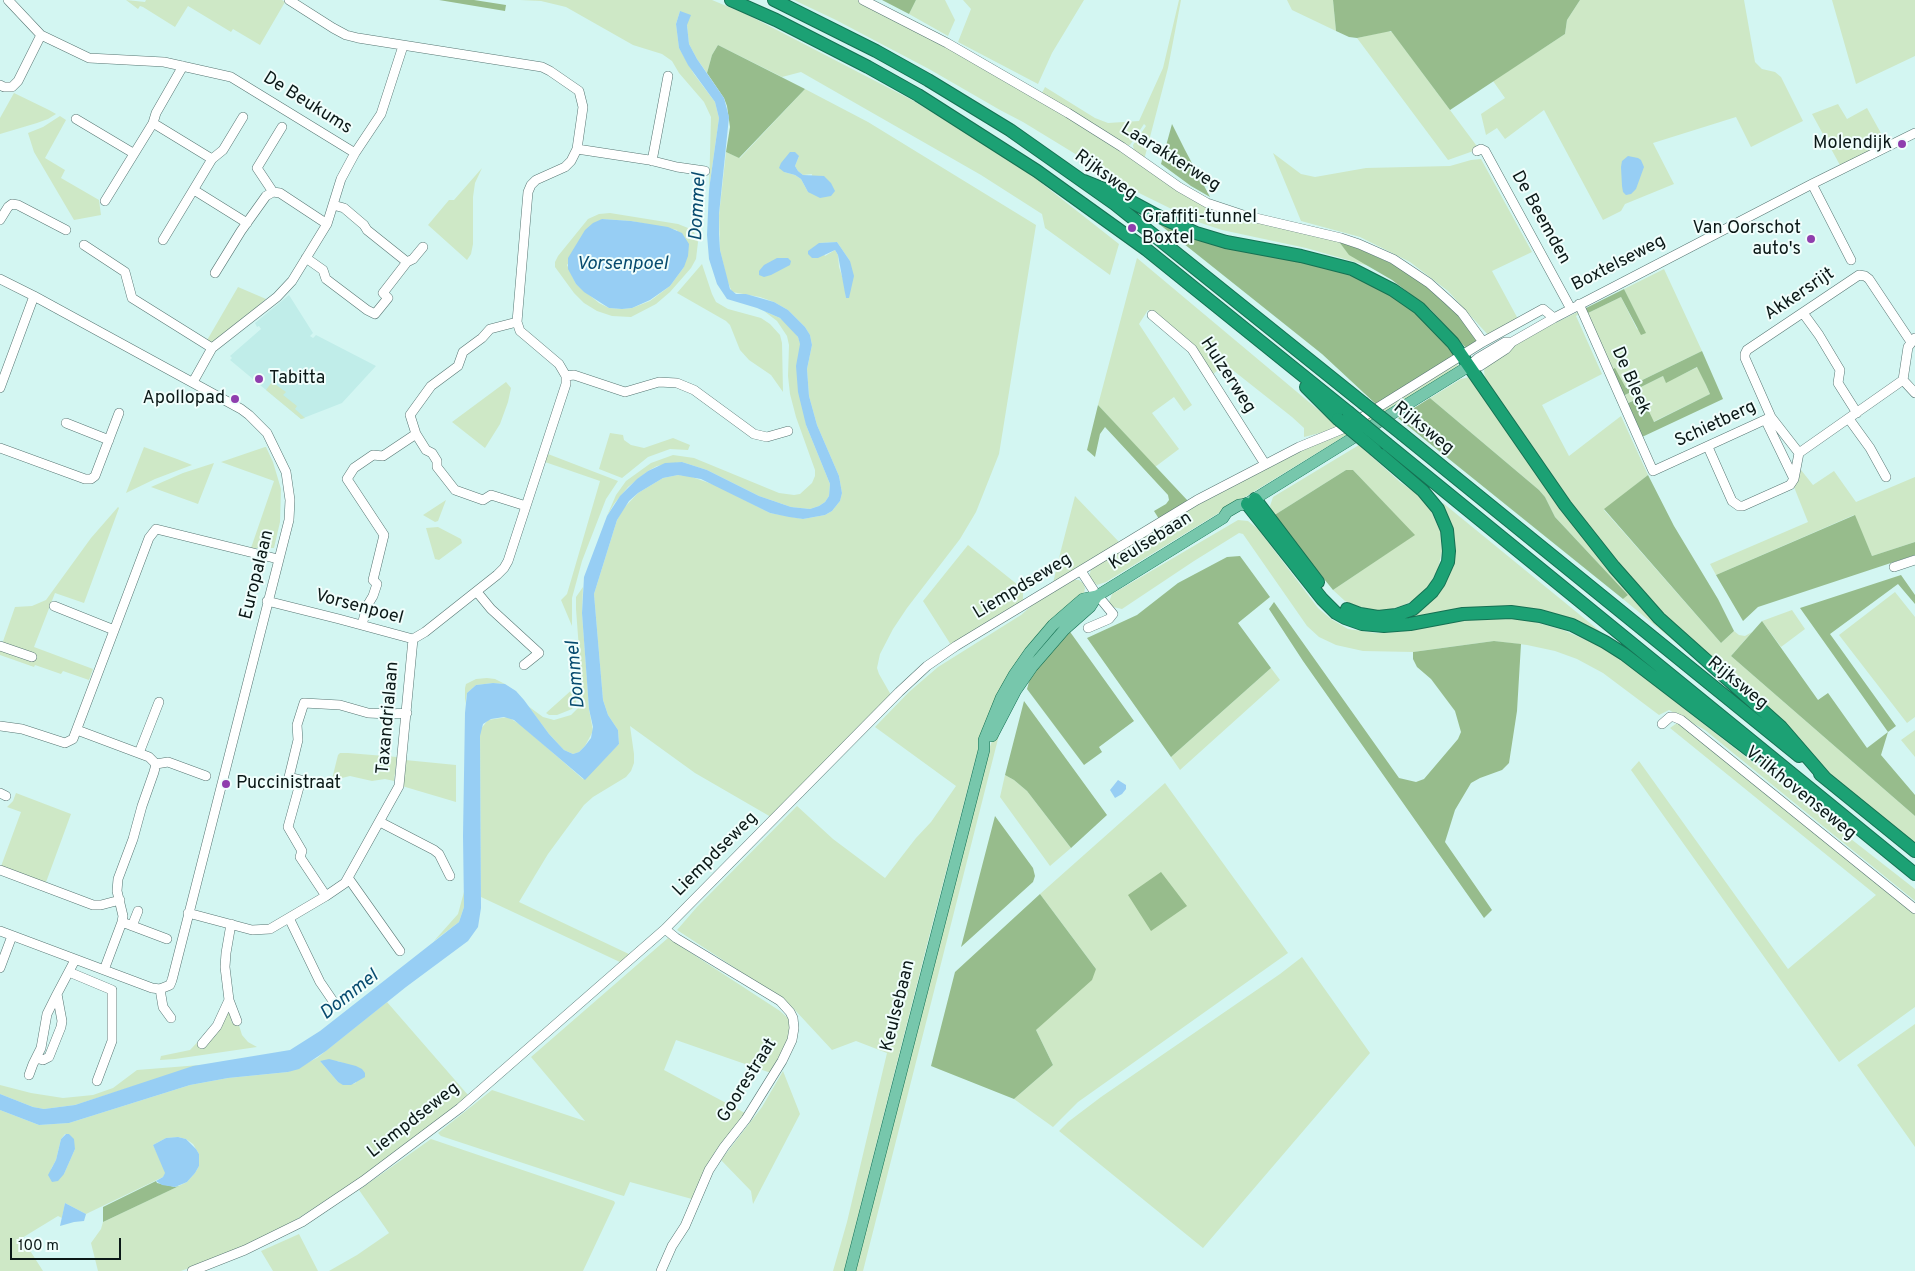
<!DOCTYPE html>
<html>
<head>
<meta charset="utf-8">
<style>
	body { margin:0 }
	#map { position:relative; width:1915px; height:1271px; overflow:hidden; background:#d3f6f2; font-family:Overpass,sans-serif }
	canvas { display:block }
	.scale { position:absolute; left:10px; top:1238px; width:111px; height:22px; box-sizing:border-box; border:2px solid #0b1817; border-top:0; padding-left:6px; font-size:15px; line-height:18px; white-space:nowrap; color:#0b1817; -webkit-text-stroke:4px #f0fefc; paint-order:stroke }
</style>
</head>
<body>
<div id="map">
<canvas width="1915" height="1271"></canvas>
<div class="scale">100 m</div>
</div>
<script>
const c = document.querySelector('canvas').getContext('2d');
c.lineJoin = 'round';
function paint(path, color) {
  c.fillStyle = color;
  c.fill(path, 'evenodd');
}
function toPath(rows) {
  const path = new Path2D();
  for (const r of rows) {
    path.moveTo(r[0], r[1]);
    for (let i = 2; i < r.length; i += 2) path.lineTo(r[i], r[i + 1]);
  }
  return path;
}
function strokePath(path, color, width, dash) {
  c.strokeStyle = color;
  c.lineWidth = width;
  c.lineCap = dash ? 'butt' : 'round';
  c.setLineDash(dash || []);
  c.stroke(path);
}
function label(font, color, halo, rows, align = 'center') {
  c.font = font + ' Overpass,sans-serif';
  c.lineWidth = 4;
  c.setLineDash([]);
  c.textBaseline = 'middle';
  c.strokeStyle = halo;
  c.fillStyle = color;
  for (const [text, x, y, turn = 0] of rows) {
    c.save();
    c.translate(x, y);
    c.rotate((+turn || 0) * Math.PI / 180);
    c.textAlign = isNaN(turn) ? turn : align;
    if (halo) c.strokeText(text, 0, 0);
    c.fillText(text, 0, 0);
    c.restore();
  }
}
const built = toPath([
	[289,295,313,333,310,336,313,338,316,335,376,366,342,403,301,419,230,360,232,358,230,356,261,329,259,326,257,327,255,323]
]);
const green = toPath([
	[126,0,145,2,146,0,282,0,285,2,260,45,233,29,231,32,188,6,175,27,143,7,140,6,138,9],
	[520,0,712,0,746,14,912,100,991,148,1035,178,1119,244,1110,275,1045,228,1042,214,981,175,801,72,782,77,718,45,712,55,707,73,697,59,689,44,687,25,680,11,676,24,679,48,694,74,715,102,719,118,709,190,711,117,704,102,679,73,672,61,662,54,633,45,566,7,541,1],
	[794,0,858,0,893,17,1037,98,1198,200,1337,239,1349,254,1369,266,1306,248,1222,230,1198,222,1141,194,1023,122,1000,110,929,69,836,20],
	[916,0,945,0,955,20,948,36,909,14],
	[963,0,1084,0,1052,53,1038,84,958,42,971,9],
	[1179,0,1181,0,1168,68,1144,160,1134,151,1133,145,1146,126,1144,124,1130,145,1126,146,1042,93,1045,87,1095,118,1108,123,1139,121,1163,68],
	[1287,0,1333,0,1336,31,1292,10],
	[1580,0,1744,0,1755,62,1762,69,1775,72,1781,77,1803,121,1751,147,1736,117,1653,143,1674,184,1625,204,1621,211,1603,220,1544,110,1505,139,1497,128,1486,135,1481,114,1505,98,1493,81,1565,34,1567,20],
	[1832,0,1915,0,1915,56,1856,84],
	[1388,31,1392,32,1479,149,1448,160,1357,38],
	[805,89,868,122,1036,225,999,454,976,512,960,539,907,608,893,629,880,654,877,668,879,674,891,695,771,817,695,773,630,726,634,754,634,763,631,771,626,777,593,797,584,805,548,854,519,902,631,955,622,963,481,897,480,730,488,720,508,717,521,725,583,779,619,744,618,730,608,715,603,700,594,594,617,520,622,510,638,493,663,478,678,475,689,476,715,485,770,513,803,519,825,515,832,511,840,501,842,493,839,476,817,425,809,396,807,369,812,345,810,335,805,327,788,310,774,302,760,297,732,292,727,280,720,250,719,215,726,152,740,158],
	[799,156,795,166,798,171,803,175,812,174,808,192,801,179,795,175,784,172],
	[837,242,850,261,846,298,844,282,839,267,838,255,835,250,825,256,819,243],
	[14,93,49,110,56,114,48,119,37,123,0,134,0,118],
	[1838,104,1847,119,1867,108,1887,144,1841,167,1812,114],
	[60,116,66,120,45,158,65,170,61,178,99,200,101,215,74,220,34,152,28,133,43,127],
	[1273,153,1301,174,1315,177,1366,168,1450,166,1471,160,1481,159,1532,252,1492,271,1518,319,1489,336,1448,291,1410,262,1360,237,1301,221],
	[482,168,475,183,473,197,473,244,471,254,467,260,428,225,449,200,454,200],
	[610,213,678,224,693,230,698,242,696,259,691,268,670,292,656,304,631,317,612,316,597,311,584,303,574,293,555,267,555,262,558,256,588,219,599,214],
	[602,219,631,221,677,230,684,267,670,286,650,301,632,308,622,309,609,308,599,303,576,284,567,265],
	[1137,258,1340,428,1304,437,1304,428,1292,417,1225,364,1211,376,1189,340,1148,310,1139,324,1192,405,1184,411,1174,397,1152,413,1179,449,1155,467,1098,405],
	[702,264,712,294,716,302,728,309,761,318,770,324,780,335,782,343,783,392,771,375,749,360,740,350,730,325,726,321,677,293],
	[1664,269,1702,351,1626,388,1617,372,1611,370,1586,314,1621,297,1637,329,1645,333,1624,289],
	[238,287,266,299,241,321,210,345,206,342],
	[1584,309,1576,316,1602,374,1542,405,1569,456,1621,416,1648,475,1604,510,1721,643,1734,631,1739,635,1745,636,1752,632,1731,656,1915,816,1915,844,1809,757,1697,653,1571,508,1485,379,1484,371,1486,366,1512,347,1549,326],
	[764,311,780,318,790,326,798,337,800,343,806,425,830,484,829,496,825,502,819,506,810,509,791,507,759,496,707,470,682,462,657,466,648,471,628,487,614,504,607,516,616,495,626,481,651,463,673,455,694,458,779,493,794,495,800,494,812,483,815,476,815,470,796,417,790,394,788,376,789,345,787,336,777,321],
	[1458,361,1458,365,1456,368,1106,582,1097,585,1089,577,1091,569,1192,507,1300,450,1344,432],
	[1698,367,1710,394,1653,422,1640,397,1626,404,1623,396,1663,376,1666,382],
	[1469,377,1553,492,1714,674,1623,599,1628,595,1555,517,1545,497,1539,490,1430,398,1461,379],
	[272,382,286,392,283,395,297,406,295,409,305,418,301,419,266,390],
	[506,382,511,388,508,402,500,424,485,448,452,422],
	[610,433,623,435,624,440,631,445,644,448,673,438,690,445,688,450,670,449,648,457,622,478,599,469],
	[1359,445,1400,482,1417,494,1430,509,1440,531,1442,551,1438,569,1428,587,1416,599,1404,605,1388,610,1372,610,1357,606,1345,601,1333,590,1414,535,1353,470,1346,470,1273,516,1270,506,1273,497],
	[144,447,177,459,192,465,155,479,126,493],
	[265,447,266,447,273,462,281,489,280,522,274,548,251,548,274,481,221,462],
	[548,454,618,481,606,499,582,561,572,598,572,626,561,600,567,594,572,577,600,481,545,462],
	[214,463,198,504,151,487,183,473],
	[1801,470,1813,485,1834,471,1856,502,1915,477,1915,542,1872,556,1854,515,1716,575,1710,564,1808,522,1794,487,1797,482],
	[1075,496,1120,543,1053,583,1061,550],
	[446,500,438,521,435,522,423,515],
	[1443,503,1607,637,1558,618,1397,620,1449,572,1440,506],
	[118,507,119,508,84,603,55,593,34,647,93,669,89,680,63,671,61,674,35,665,34,667,0,655,0,650,15,607,32,606,46,600,91,538],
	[1238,520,1248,521,1258,529,1318,608,1331,619,1348,629,1376,633,1398,632,1458,621,1500,617,1524,619,1563,630,1609,650,1915,889,1915,901,1705,730,1669,710,1659,715,1603,673,1577,659,1555,651,1527,645,1494,641,1413,652,1363,651,1336,645,1319,637,1307,626,1243,534,1239,533,1194,561,1122,609,1113,607,1109,602,1112,594],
	[438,527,461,539,462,543,439,560,435,559,426,528],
	[968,545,1023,589,1023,601,951,645,923,601],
	[1074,580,1079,580,1083,583,1085,588,1084,594,1063,612,986,724,975,761,929,937,844,1271,833,1271,847,1222,887,1053,856,1041,832,1050,794,1009,784,1000,677,930,697,907,797,806,833,839,885,878,916,838,931,822,956,786,875,727,909,692,938,667,1021,615,1037,601],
	[583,587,582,613,587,680,589,709,593,731,585,746,579,752,573,754,564,750,549,734,528,706,543,717,554,720,571,715,583,703,576,609,576,597],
	[1895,592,1915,617,1915,717,1907,723,1839,635],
	[1792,610,1805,629,1781,647,1762,621],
	[1271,668,1280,680,1180,770,1171,757],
	[487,678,495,679,505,684,493,683,476,685,467,693,465,704,465,688,466,684,476,679],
	[575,687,576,703,572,709,557,715,549,715,546,713],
	[1677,723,1685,727,1915,912,1915,1007,1839,1062,1631,770,1639,761,1788,969,1876,895,1670,728],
	[1915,730,1915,757,1901,740],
	[999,735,863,1271,854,1271,988,752,992,741],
	[348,753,397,757,394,781,385,779,372,781,350,776,334,780,332,779,338,755,340,753],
	[405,760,456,765,456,802,402,786],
	[1005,775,1014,780,1027,791,1071,848,1050,866,1000,797],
	[1165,783,1288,953,1078,1102,1053,1127,1014,1099,1053,1065,1036,1030,1096,969,1040,894],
	[16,793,71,814,45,885,0,869,21,812,7,807,13,801],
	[464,892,464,907,459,922,434,941,458,914],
	[668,938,780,1011,789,1019,791,1023,789,1040,771,1073,676,1040,664,1070,745,1113,715,1152,692,1199,630,1182,624,1196,617,1194,441,1136,438,1133,492,1090,585,1121,531,1057],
	[1302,957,1370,1053,1203,1248,1059,1131,1068,1122,1101,1097,1280,974],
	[387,1002,468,1095,426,1131,354,1182,288,1225,224,1255,181,1271,98,1271,91,1243,101,1229,103,1222,187,1182,195,1173,199,1166,199,1154,193,1144,186,1139,178,1137,166,1138,153,1145,163,1166,166,1173,163,1177,86,1214,65,1203,62,1218,58,1216,22,1238,43,1271,0,1271,0,1110,39,1125,69,1123,190,1085,228,1078,288,1072,317,1058],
	[320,1061,338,1061,345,1064,356,1083,347,1085,338,1082],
	[65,1134,69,1134,75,1149,64,1174,51,1169,56,1160,61,1139],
	[229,1009,232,1023,238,1022,242,1035,248,1042,257,1047,175,1059,160,1060,161,1056,190,1050],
	[1915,1024,1915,1147,1857,1065],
	[200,1065,75,1105,44,1109,33,1107,0,1094,0,1085,31,1093,63,1098,93,1095,113,1088,137,1070],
	[783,1071,800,1114,753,1204,751,1191,721,1160,762,1107],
	[431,1139,614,1201,615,1203,583,1271,329,1271,357,1255,389,1233,359,1190],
	[299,1234,318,1271,273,1271,261,1251]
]);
const forest = toPath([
	[439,0,474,0,506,5,505,11],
	[882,0,916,0,909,14],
	[1333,0,1580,0,1567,20,1565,34,1450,110,1391,31,1357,38,1349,37,1336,31],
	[718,45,805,89,739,158,726,152,730,127,727,106,724,98,707,73,712,55],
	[1172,124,1185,150,1210,197,1191,186,1161,164],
	[1149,216,1272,254,1364,278,1407,306,1421,318,1456,356,1378,406,1322,354],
	[1337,239,1406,270,1457,311,1477,340,1475,344,1467,349,1430,309,1392,280,1349,255],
	[1624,289,1646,333,1641,335,1621,297,1586,314,1584,309],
	[1702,351,1723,399,1642,437,1626,404,1642,397,1654,422,1710,394,1706,385,1697,367,1666,383,1663,376,1623,396,1611,370,1615,368,1626,388],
	[1430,398,1539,490,1545,497,1555,517,1628,595,1623,599,1398,418],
	[1098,405,1188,501,1159,519,1154,511,1166,504,1169,500,1168,495,1105,427,1100,434,1095,457,1087,450],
	[1346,470,1353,470,1415,535,1333,590,1273,516],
	[1648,475,1674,526,1718,599,1734,631,1721,643,1604,509],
	[1855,515,1872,556,1915,542,1915,555,1758,607,1743,621,1716,575],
	[1240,556,1270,597,1238,623,1271,668,1171,757,1087,638,1137,615,1178,583,1227,557],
	[1901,575,1915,595,1915,604,1898,584,1830,634,1896,726,1888,732,1881,755,1915,795,1915,816,1731,656,1762,621,1818,700,1828,693,1867,748,1888,732,1800,608],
	[1274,602,1399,778,1416,782,1424,779,1458,739,1461,732,1455,711,1431,679,1417,667,1413,659,1413,652,1494,641,1521,644,1517,711,1509,763,1502,770,1480,778,1471,783,1455,810,1445,842,1492,910,1484,918,1303,661,1269,609],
	[1068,629,1134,721,1099,747,1102,752,1084,765,1027,689,1032,671],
	[1024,701,1107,815,1071,848,1027,791,1014,780,1005,775],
	[995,816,1033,868,1035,876,1033,882,961,947],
	[1161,872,1187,906,1151,931,1128,895],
	[1040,894,1096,969,1092,980,1036,1030,1053,1065,1014,1099,931,1066,955,972],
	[156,1181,157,1183,175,1187,179,1186,103,1222,103,1207]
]);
const water = toPath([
	[680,11,691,15,687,25,689,44,697,59,724,98,729,117,719,214,719,234,720,250,730,289,736,294,746,294,774,302,788,310,805,327,810,335,812,345,807,369,809,396,817,425,839,476,842,493,840,501,832,511,825,515,803,519,789,517,770,513,701,479,678,475,663,478,638,493,629,501,617,520,594,594,603,700,608,715,618,730,619,744,585,780,514,720,504,717,491,719,483,724,480,736,481,908,478,927,468,941,406,987,326,1051,299,1069,288,1072,228,1078,190,1085,69,1123,39,1125,0,1110,0,1094,33,1107,44,1109,75,1105,193,1066,290,1050,320,1031,459,922,464,907,463,836,465,713,467,693,476,685,493,683,505,684,516,691,524,700,549,734,564,750,573,754,579,752,585,746,591,738,593,727,589,709,582,613,584,577,607,516,620,496,637,479,648,471,665,463,682,462,707,470,759,496,791,507,810,509,819,506,825,502,829,496,830,484,806,425,798,392,796,366,800,344,798,337,780,318,757,308,727,299,717,284,709,259,707,235,709,190,719,118,715,102,688,65,679,48,676,24],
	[790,152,795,152,799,156,795,166,798,171,803,175,824,176,831,183,835,191,831,196,820,198,808,192,801,179,795,175,784,172,779,168,781,163],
	[1628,156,1638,158,1641,160,1644,167,1636,189,1631,194,1626,195,1623,192,1622,186,1621,167,1622,161],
	[602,219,631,221,668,227,682,233,689,244,688,256,684,267,670,286,650,300,632,308,622,309,609,308,584,292,576,284,568,269,568,258,585,230,593,223],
	[837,242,850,261,854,276,849,298,846,298,845,293,838,255,835,250,818,258,812,258,808,254,808,251,819,243],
	[777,258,788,258,791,261,790,265,771,275,764,277,759,275,759,271,764,265],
	[1118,780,1126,785,1126,789,1122,794,1115,798,1110,790],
	[329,1059,356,1066,362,1069,365,1073,365,1077,351,1085,343,1085,338,1082,320,1061],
	[66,1134,69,1134,74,1139,75,1149,64,1174,58,1181,52,1182,48,1175,56,1160,61,1139],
	[178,1137,186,1139,196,1149,199,1154,199,1166,195,1173,187,1182,175,1187,162,1185,156,1181,163,1177,165,1173,153,1145,166,1138],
	[65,1203,86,1214,84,1221,74,1222,60,1226]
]);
const minor = toPath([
	[8,0,41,35,89,58,164,62,231,77,355,153,341,179,327,224,292,281,277,297,212,348,193,382],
	[863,0,947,43,1068,113,1122,147,1179,187,1207,203,1243,215,1341,238,1359,244,1393,259,1429,283,1448,300,1462,313,1483,342],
	[0,85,4,87,12,87,18,81,41,35],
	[76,119,133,153],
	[153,123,212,159],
	[577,149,649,160,677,167,705,171],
	[1477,151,1481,149,1485,151,1571,309],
	[355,153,381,114,403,46],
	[652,161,668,76],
	[1812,184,1851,260],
	[194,190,247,223],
	[273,192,257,168,282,127],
	[105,201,153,123,156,113,183,66],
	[333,205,344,208,364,225,367,230,407,262],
	[0,220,8,207,12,204,18,205,66,230],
	[163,240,212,159,223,150,243,117],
	[84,245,125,272,132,298,212,348],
	[306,258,323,270,326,279,367,310,375,314,388,298,383,293,407,262,413,259,423,247],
	[215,273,241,231,266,196,273,192,280,193,327,224],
	[0,279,34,296,241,409,249,415,267,433,286,472,290,500,289,520,172,980,170,985,160,989],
	[1579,304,1653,471,1771,417,1799,453,1903,380],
	[1803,313,1819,335,1840,370,1838,383,1857,413],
	[1152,315,1192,349,1265,464],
	[517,322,490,329,482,338,463,352,458,366,431,386,410,415,416,434,426,450,432,453,437,461,437,467,455,490,483,500,491,495,526,506],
	[1915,338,1908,347,1903,380,1915,393],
	[1469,366,1480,366,1506,349,1512,342,1554,318,1812,184,1915,133],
	[1469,366,1478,358,1505,342,1512,342],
	[566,376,574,375,625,392,659,382,677,383,694,390,754,434,767,437,788,431],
	[0,388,34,296],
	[1771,417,1745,358,1745,354,1747,350,1859,275,1865,276,1869,279,1911,342],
	[1849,419,1870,448,1886,477],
	[1766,421,1794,479],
	[66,423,109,440],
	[1708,447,1732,501,1739,506,1743,506,1790,485,1794,479,1799,453],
	[0,448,85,479,91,479,95,476,119,413],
	[1894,567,1915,560],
	[1081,571,1094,591,1113,614,1109,619,1088,628],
	[477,592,491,609,539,653,524,665],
	[267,601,339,619,413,639,425,632,497,575,504,568,508,561,566,384,566,376,559,364,526,336,520,331,517,322,528,192,531,185,536,180,565,167,571,161,577,149,583,107,579,91,550,71,542,67,358,38,346,35,333,28,289,0],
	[54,606,114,630],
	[362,625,367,606,373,596,377,584,373,580,384,535,347,479,354,468,373,455,383,456,416,434],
	[0,646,32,657],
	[1662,724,1670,717,1674,717,1681,720,1915,909],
	[0,726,22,729,65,743,73,739,149,538,156,529,278,559],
	[77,730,149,757,156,764,154,772,142,806,133,839,118,879,117,891,123,916,122,922,104,970],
	[139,753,159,702],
	[156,764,168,762,206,776],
	[0,793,6,796],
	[380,822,434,850,439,854,450,876],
	[0,870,93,905,101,905,120,900],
	[349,879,400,951],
	[326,896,300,857,302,851,288,827,301,780,289,777,298,740,297,725,304,703,340,705,368,713,389,714,407,713],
	[188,913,252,930,270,929,326,896,345,883,399,786,413,639],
	[289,918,320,982,333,1001],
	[122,922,167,939],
	[231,924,226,953,225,967,229,1000,237,1021],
	[132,926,138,911],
	[0,931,152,988,160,989],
	[0,968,12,936],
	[69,972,112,990,112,1041,97,1081],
	[160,989,163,1007,171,1018],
	[57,994,75,960],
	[202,1044,217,1026,229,1000],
	[29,1075,33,1064,41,1048,47,1014,57,994,62,1021,61,1027,49,1057,43,1060,36,1058],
	[192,1271,245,1250,302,1222,363,1181,460,1108,665,929,899,692,927,666,956,646,1197,500,1299,447,1345,428,1483,342,1543,309,1554,318],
	[661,1271,672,1246,685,1226,709,1170,724,1147,746,1119,782,1061,792,1040,794,1028,793,1018,790,1012,780,1001,676,938,665,929]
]);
const major = toPath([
	[1248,503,1469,366],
	[992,736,1016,690,1032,667,1064,630,1090,607,1097,596],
	[850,1271,984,750,984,740,1001,698,1014,675,1030,652,1053,625,1076,605,1083,599,1097,596,1223,518,1227,512,1239,505,1247,504]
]);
const highway = toPath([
	[731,0,776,20,868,67,918,95,1037,171,1147,250,1348,412],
	[774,0,876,51,928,80,1010,130,1115,204,1363,403],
	[1084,181,1119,195,1156,215,1196,233,1226,242,1301,256,1352,269,1393,290,1419,308,1453,343,1565,505,1614,567,1659,618,1781,727,1826,779],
	[1306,387,1338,419],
	[1402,434,1799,756],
	[1387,444,1915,874],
	[1255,499,1318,582],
	[1247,504,1322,599,1336,613,1345,618,1362,624,1384,626,1410,624,1463,614,1511,612,1540,616,1572,625,1605,642,1624,654,1757,756],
	[1347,609,1360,614,1378,617,1396,615,1413,609,1432,592,1439,582,1448,562,1449,551,1447,530,1438,509,1423,491,1375,450],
	[1820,774,1915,851]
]);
const highwayBridge = toPath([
	[1363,403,1402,434],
	[1348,412,1387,444],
	[1338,419,1375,450]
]);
const markers = [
	[1902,144,5,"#8f3ead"],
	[1132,228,5,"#8f3ead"],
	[1811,239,5,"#8f3ead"],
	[259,379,5,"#8f3ead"],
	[235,399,5,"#8f3ead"],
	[226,784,5,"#8f3ead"]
];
const streetNames = [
	["De Beukums",307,104,32],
	["Laarakkerweg",1170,158,32],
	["Rijksweg",1105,176,36],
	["De Beemden",1540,218,61],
	["Boxtelseweg",1619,264,-27],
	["Akkersrijt",1800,295,-34],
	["Hulzerweg",1227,376,57],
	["De Bleek",1630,381,66],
	["Schietberg",1716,425,-25],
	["Rijksweg",1423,429,39],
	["Keulsebaan",1151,542,-32],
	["Europalaan",258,575,-76],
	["Liempdseweg",1023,587,-31],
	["Vorsenpoel",359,608,15],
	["Rijksweg",1737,684,39],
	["Taxandrialaan",389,718,-85],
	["Vrilkhovenseweg",1800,794,39],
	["Liempdseweg",716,855,-45],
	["Keulsebaan",899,1006,-76],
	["Goorestraat",748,1081,-58],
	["Liempdseweg",414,1121,-38]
];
const poiNames = [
	["Molendijk",1892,144],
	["Graffiti-tunnel",1142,218,"left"],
	["Boxtel",1142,239,"left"],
	["Van Oorschot",1801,229],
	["auto's",1801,250],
	["Tabitta",269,379,"left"],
	["Apollopad",225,399],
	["Puccinistraat",236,784,"left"]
];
const waterNames = [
	["Dommel",699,207,-87],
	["Vorsenpoel",622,265],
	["Dommel",577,675,-95],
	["Dommel",350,996,-38]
];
paint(built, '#c0ede9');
paint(green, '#cee8c6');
paint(forest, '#97bc8c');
paint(water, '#97cef4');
strokePath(minor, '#577673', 10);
strokePath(major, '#167153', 12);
strokePath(highway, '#167153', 14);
strokePath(minor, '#fff', 9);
strokePath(major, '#77c7ac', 11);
strokePath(highway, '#1ca174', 12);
strokePath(highwayBridge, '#167153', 14, []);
strokePath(highwayBridge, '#1ca174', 12);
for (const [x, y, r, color] of markers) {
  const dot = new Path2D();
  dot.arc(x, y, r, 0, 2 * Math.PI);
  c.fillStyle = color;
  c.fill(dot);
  strokePath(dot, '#f0fefc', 2);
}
label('18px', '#0b1817', '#f0fefc', streetNames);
label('18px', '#0b1817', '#f0fefc', poiNames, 'right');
label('italic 19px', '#074b6f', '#f0fefc', waterNames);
</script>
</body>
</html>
